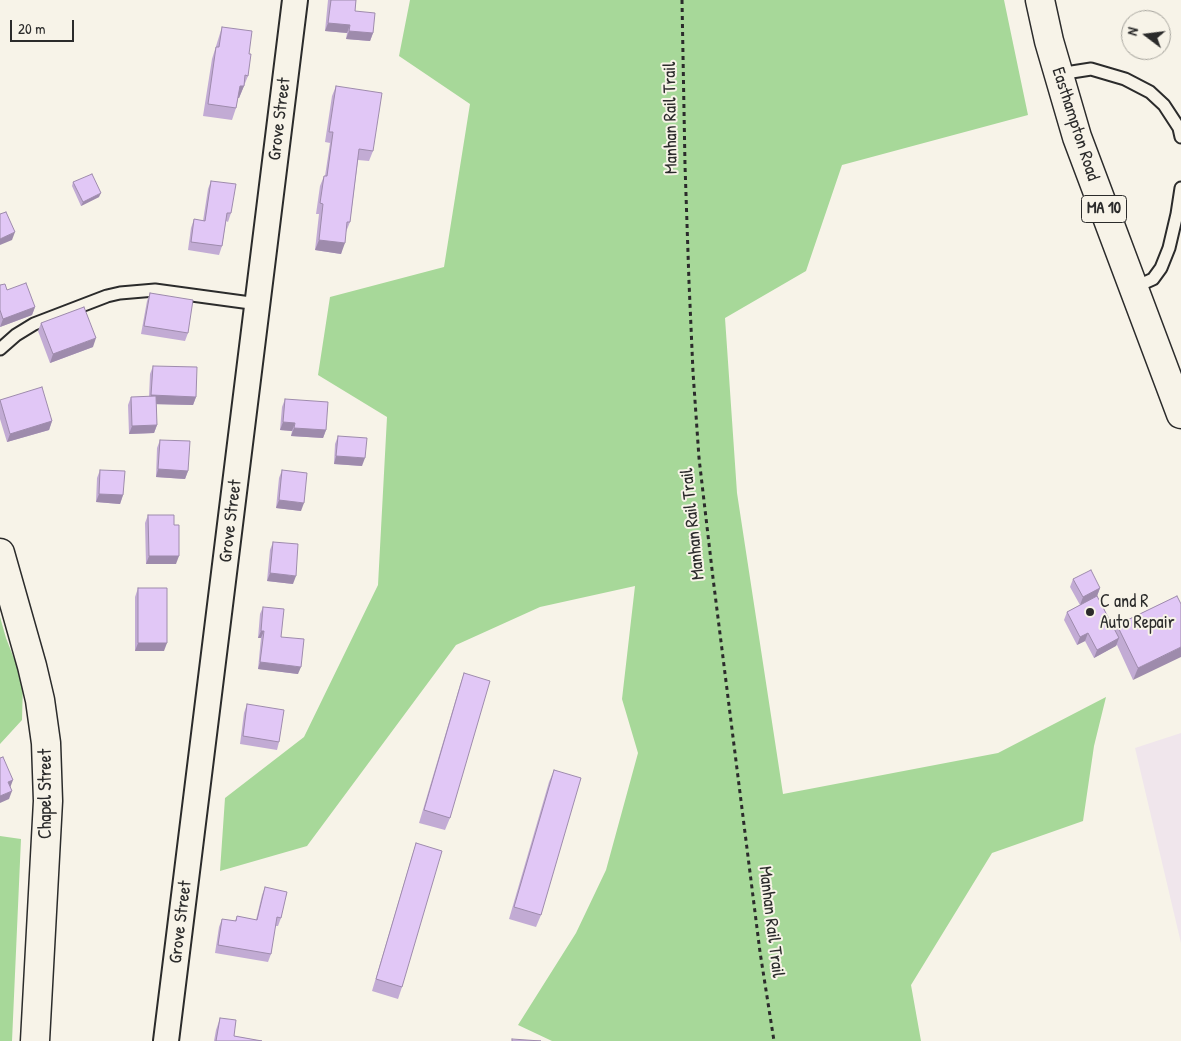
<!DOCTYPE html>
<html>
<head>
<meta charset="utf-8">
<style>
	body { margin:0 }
	#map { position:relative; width:1181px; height:1041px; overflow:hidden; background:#f7f3e8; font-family:"Patrick Hand",sans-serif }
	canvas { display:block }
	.north { position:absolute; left:1121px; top:10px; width:50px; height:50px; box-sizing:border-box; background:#f7f3e8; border:1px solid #a5a39c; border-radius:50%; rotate:285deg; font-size:14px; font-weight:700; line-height:20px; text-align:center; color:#2b2b2b }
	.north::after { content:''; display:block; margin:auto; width:18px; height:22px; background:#2b2b2b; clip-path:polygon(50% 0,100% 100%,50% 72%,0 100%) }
	.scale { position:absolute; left:10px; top:20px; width:64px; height:22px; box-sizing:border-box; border:2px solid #2b2b2b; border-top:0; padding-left:6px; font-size:15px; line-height:18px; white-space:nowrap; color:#2b2b2b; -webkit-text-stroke:4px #f7f3e8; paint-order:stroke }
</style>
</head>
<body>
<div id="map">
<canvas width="1181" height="1041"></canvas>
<div class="north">N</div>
<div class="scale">20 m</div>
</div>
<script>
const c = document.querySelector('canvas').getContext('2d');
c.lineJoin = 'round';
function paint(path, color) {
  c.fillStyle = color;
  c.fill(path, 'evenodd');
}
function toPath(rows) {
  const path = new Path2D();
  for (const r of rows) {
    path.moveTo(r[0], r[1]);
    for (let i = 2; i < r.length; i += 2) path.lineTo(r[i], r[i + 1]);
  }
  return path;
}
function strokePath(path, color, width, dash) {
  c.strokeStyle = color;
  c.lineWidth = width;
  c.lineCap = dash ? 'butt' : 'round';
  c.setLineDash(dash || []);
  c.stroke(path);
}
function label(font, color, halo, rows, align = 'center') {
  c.font = font + ' "Patrick Hand",sans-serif';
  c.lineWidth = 4;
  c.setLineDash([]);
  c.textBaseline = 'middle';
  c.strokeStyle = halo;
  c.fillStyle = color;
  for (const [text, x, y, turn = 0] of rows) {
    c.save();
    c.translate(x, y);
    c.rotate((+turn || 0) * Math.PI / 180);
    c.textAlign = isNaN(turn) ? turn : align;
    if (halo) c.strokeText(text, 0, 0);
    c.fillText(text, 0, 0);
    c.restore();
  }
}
const built = toPath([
	[1181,733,1181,943,1135,748]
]);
const green = toPath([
	[410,0,1004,0,1028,115,842,165,806,271,725,318,737,493,783,794,998,753,1106,697,1094,746,1083,821,992,853,911,985,921,1041,552,1041,518,1025,576,933,606,870,638,753,622,699,635,586,540,607,456,645,307,846,220,871,225,798,304,737,378,585,387,417,318,375,330,297,444,267,470,104,399,56],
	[0,617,6,638,23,682,22,720,0,744],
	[0,836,21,839,12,1041,0,1041]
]);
const path = toPath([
	[682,0,685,165,689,282,693,372,699,458,713,578,760,952,774,1041]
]);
const lane = toPath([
	[1059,74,1091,69,1125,79,1150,92,1164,105,1179,128,1181,137],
	[1133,288,1153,279,1161,268,1169,248,1177,214,1181,188],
	[0,349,16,335,34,324,107,296,120,293,155,290,258,304]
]);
const street = toPath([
	[166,1041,295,0]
]);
const secondary = toPath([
	[0,553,32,666,40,700,46,743,48,801,35,1041]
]);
const primary = toPath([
	[1040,0,1049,41,1077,137,1181,414]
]);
const wall = toPath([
	[328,0,356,0,355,11,373,33,370,41,346,39,347,33,325,31],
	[222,27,249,54,248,76,239,98,238,98,236,108,232,120,203,116,212,59],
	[336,86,373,151,369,161,358,160,350,222,346,232,341,254,315,250,319,214,316,214,320,186,324,176,325,176,330,143,325,142,332,96],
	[211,181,231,213,228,222,226,221,222,246,219,255,188,250,191,228,194,219,203,221,208,189],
	[73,182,99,197,81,206,72,186],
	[0,285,35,307,32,315,0,327],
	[150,293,188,333,185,341,141,334,147,301],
	[41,323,93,347,50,363,38,331],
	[153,366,196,397,193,405,156,404,157,425,154,433,129,434,128,405,131,397,149,397,150,374],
	[285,399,326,430,323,438,291,436,292,431,280,430,282,407],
	[0,400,52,421,49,430,7,442,0,419],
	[338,436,362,466,334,464,335,444],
	[160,440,188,471,185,479,156,477,157,448],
	[100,470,123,495,120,504,96,502,97,478],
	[282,470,301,511,276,508,279,478],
	[148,515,174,525,176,564,146,564,145,523],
	[273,542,293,584,267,581,270,550],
	[1073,579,1100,588,1097,596,1115,630,1117,625,1177,596,1133,680,1117,645,1094,658,1085,641,1077,645,1064,620,1067,612,1080,605,1070,587],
	[138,588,164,651,135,651,135,597],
	[263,607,281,637,298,674,258,669,261,638,258,638,260,614],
	[464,673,450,818,445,830,419,823,460,685],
	[247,704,279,742,277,750,240,744,244,713],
	[554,770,541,915,536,927,509,919,549,782],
	[416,843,402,987,398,999,372,991,412,856],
	[265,887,281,918,278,926,275,926,271,954,268,962,215,953,219,927,222,919,235,921,237,916,256,920,262,895],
	[220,1018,234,1036,262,1041,214,1041,216,1030]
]);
const shadedWall = toPath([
	[328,23,350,25,347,33,325,31],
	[349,31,373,33,370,41,346,39],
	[240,86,244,86,239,98,235,98],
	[101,193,99,197,81,206,83,202],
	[15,232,12,240,0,245,0,239],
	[319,240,345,243,341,254,315,250],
	[35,307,32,315,0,327,3,319],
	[96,338,93,347,50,363,53,354],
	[151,395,196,397,193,405,148,404],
	[52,421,49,430,7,442,10,434],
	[283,422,295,423,292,431,280,430],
	[157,425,154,433,129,434,132,426],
	[294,428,326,430,323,438,291,436],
	[336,456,365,458,362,466,334,464],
	[158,469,188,471,185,479,156,477],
	[99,494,123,495,120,504,96,502],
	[279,500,304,503,301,511,276,508],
	[149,556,179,556,176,564,146,564],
	[270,573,296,576,293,584,267,581],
	[1100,588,1097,596,1080,605,1083,597],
	[261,631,264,631,261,638,258,638],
	[1088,633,1085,641,1077,645,1080,637],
	[1119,638,1116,646,1094,658,1097,650],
	[138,643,167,643,164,651,135,651],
	[1181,647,1181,657,1133,680,1138,668],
	[260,662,301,667,298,674,258,669],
	[13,780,10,788,8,782],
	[12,791,9,799,0,803,0,796]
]);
const building = toPath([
	[331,0,356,0,355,11,375,13,373,33,349,31,350,25,328,23,331,0],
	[222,27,252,31,249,54,251,54,248,76,245,75,244,86,240,86,236,108,208,104,216,47,219,47,222,27],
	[336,86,382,93,373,151,359,149,350,222,347,222,345,243,319,240,323,204,320,203,324,176,327,176,333,132,329,132,336,86],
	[92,174,101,193,83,202,73,182,92,174],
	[211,181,236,184,231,213,227,213,222,246,191,242,194,219,205,221,211,181],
	[6,212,15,232,0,239,0,214,6,212],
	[26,283,35,307,3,319,0,310,0,285,5,284,7,290,26,283],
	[150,293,193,300,188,333,144,326,150,293],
	[84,307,96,338,53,354,41,323,84,307],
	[153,366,197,367,196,397,151,395,153,366],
	[42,387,52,421,10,434,0,400,42,387],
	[156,396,157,425,132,426,131,397,156,396],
	[285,399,328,402,326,430,294,428,295,423,283,422,285,399],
	[338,436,367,438,365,458,336,456,338,436],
	[160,440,190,441,188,471,158,469,160,440],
	[100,470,125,471,123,495,99,494,100,470],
	[282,470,307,473,304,503,279,500,282,470],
	[148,515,174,515,174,525,179,525,179,556,149,556,148,515],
	[273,542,298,544,296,576,270,573,273,542],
	[1091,570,1100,588,1083,597,1073,579,1091,570],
	[138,588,167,588,167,643,138,643,138,588],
	[1097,596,1119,638,1097,650,1088,633,1080,637,1067,612,1097,596],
	[1177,596,1181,604,1181,647,1138,668,1117,625,1177,596],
	[263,607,284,609,281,637,304,639,301,667,260,662,264,631,261,631,263,607],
	[464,673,490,681,450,818,424,810,464,673],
	[247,704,284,710,279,742,243,736,247,704],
	[3,757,13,780,8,782,12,791,0,796,0,758,3,757],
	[554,770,581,778,541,915,514,907,554,770],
	[416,843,442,851,402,987,376,979,416,843],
	[265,887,287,892,281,918,277,917,271,954,218,945,222,919,236,921,237,916,257,920,265,887],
	[220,1018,236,1020,234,1036,262,1041,216,1041,220,1018],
	[512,1039,541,1041,512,1041,512,1039]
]);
const markers = [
	[1090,612,5,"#2b2b2b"]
];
const shields = [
	[1104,209,45]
];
const shieldNames = [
	["MA 10",1104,209]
];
const streetNames = [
	["Manhan Rail Trail",671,118,-91],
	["Grove Street",280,119,-83],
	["Easthampton Road",1075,124,72],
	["Grove Street",231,521,-83],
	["Manhan Rail Trail",693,524,-96],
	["Chapel Street",46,794,-90],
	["Grove Street",181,922,-83],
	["Manhan Rail Trail",771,922,83]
];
const poiNames = [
	["C and R",1100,602],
	["Auto Repair",1100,623]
];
paint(built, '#f0e6ec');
paint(green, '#a7d899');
strokePath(lane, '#2b2b2b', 15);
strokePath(street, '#2b2b2b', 28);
strokePath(secondary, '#2b2b2b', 31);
strokePath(primary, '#2b2b2b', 31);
strokePath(path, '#2b2b2b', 3, [4, 4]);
strokePath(lane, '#f7f3e8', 11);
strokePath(street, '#f7f3e8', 24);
strokePath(secondary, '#f7f3e8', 28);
strokePath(primary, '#f7f3e8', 28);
paint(wall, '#c2abd4');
paint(shadedWall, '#9e8bac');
paint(building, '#e1c7f6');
strokePath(building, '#9e8bac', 1);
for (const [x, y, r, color] of markers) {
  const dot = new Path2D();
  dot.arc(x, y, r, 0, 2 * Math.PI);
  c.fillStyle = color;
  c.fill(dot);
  strokePath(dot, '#f7f3e8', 2);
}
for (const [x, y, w] of shields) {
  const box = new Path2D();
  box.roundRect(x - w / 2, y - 13.5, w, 27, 4);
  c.fillStyle = '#f7f3e8';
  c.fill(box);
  strokePath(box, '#2b2b2b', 1);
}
label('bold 16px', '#2b2b2b', null, shieldNames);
label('18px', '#2b2b2b', '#f7f3e8', streetNames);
label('18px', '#2b2b2b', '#f7f3e8', poiNames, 'left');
</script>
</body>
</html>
